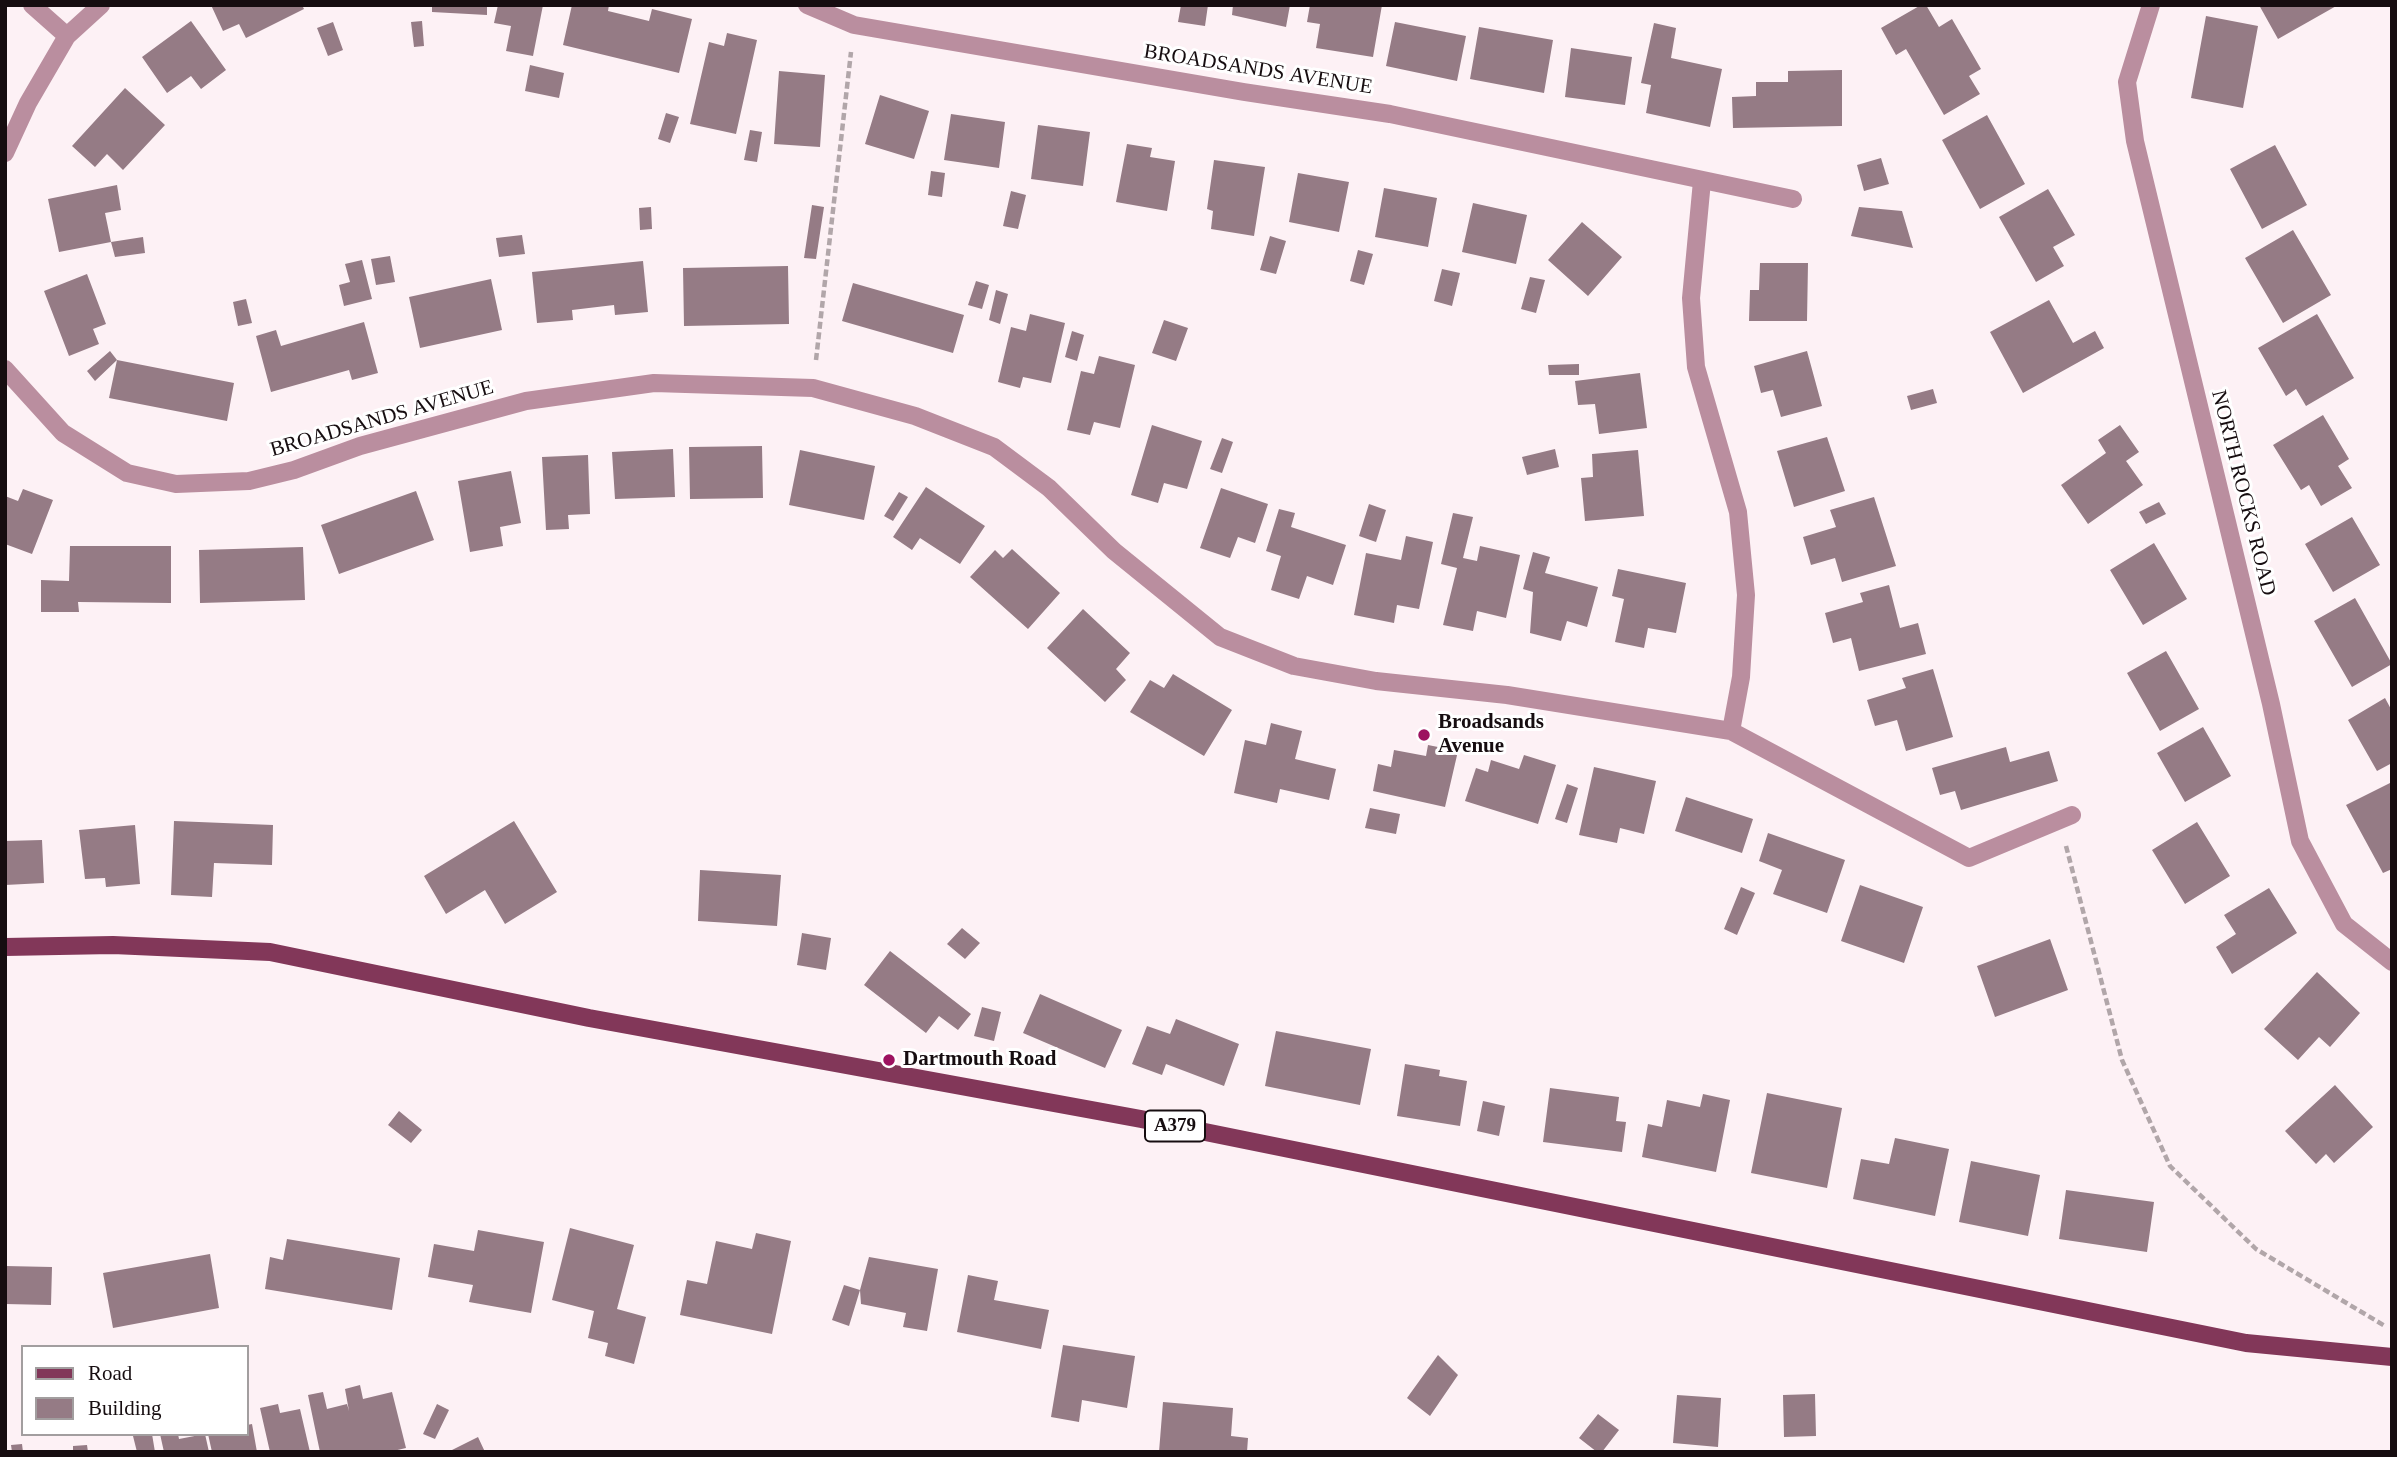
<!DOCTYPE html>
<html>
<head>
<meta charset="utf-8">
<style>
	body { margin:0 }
	#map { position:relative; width:2397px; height:1457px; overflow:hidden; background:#fdf1f5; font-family:"Times New Roman",serif }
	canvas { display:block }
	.frame { position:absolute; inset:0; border:7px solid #160d10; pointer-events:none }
	.legend { position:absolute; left:21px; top:1345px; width:228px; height:91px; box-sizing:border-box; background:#fff; border:2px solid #a29e9f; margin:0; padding:9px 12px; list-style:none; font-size:21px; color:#160d10 }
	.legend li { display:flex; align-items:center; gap:14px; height:35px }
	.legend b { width:35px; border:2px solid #a29e9f }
</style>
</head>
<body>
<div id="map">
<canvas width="2397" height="1457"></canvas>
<div class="frame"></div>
<ul class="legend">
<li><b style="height:9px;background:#823759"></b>Road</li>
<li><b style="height:19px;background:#957b85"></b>Building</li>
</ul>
</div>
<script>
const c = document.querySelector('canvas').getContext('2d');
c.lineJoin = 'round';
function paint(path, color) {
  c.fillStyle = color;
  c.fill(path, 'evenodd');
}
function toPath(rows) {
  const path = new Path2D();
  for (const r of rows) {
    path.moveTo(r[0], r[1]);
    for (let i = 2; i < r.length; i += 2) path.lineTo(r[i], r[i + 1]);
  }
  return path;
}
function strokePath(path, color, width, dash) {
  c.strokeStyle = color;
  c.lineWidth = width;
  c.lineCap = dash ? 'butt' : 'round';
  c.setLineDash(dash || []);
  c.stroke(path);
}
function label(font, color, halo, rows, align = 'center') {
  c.font = font + ' "Times New Roman",serif';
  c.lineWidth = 6;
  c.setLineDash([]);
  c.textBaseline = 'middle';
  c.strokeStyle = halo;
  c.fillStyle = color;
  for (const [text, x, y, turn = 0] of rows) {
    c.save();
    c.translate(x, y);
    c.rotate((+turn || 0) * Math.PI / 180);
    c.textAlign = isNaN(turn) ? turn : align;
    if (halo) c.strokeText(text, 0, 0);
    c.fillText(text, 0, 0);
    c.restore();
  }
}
const building = toPath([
	[211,5,302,5,304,9,246,38,239,24,223,31],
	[432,5,487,5,487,15,432,12],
	[498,5,543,5,533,56,506,51,511,26,494,23],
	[572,5,609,5,608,11,649,21,652,9,692,19,679,73,563,45],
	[1181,5,1208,5,1205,26,1178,22],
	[1233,5,1290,5,1286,27,1232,15],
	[1310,5,1382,5,1373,57,1316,48,1320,24,1307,22],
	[1921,5,1926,5,1939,27,1952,19,1981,69,1969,76,1980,94,1944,115,1906,49,1896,55,1881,28],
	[2259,5,2338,5,2278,39],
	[2206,16,2258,26,2243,108,2191,98],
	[191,21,226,70,201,89,191,76,167,93,142,57],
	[422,21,424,46,414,47,411,22],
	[333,22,343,50,328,56,317,28],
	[1395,22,1466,36,1457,81,1386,66],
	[1654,23,1676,28,1671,58,1722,69,1710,127,1646,113,1651,85,1641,83],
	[1479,27,1553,40,1544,93,1470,79],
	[727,33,757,40,736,134,690,124,709,42,724,46],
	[1571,48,1632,57,1625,105,1565,97],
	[530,65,564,73,559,98,525,91],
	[1842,70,1842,126,1733,128,1732,97,1756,96,1756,82,1788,82,1788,71],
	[779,71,825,75,820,147,774,144],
	[125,88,165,125,123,170,107,154,95,167,72,146],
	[880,95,929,111,914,159,865,144],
	[666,113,679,117,670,143,658,139],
	[951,114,1005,122,999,168,944,160],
	[1987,115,2025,184,1980,209,1942,140],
	[1038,125,1090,132,1083,186,1031,179],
	[750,130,762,132,757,162,744,160],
	[1127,144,1152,148,1150,157,1175,161,1167,211,1116,202],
	[2275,145,2307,205,2262,229,2230,169],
	[1881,158,1889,184,1864,191,1857,165],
	[1214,160,1265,167,1254,236,1211,229,1213,211,1207,209],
	[931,171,945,173,942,197,928,195],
	[1298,173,1349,182,1339,232,1289,222],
	[117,185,121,210,105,213,111,242,143,237,145,253,115,257,111,242,59,252,48,199],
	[1384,188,1437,198,1428,247,1375,237],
	[2048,189,2075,235,2053,247,2064,266,2036,282,1999,217],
	[1011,191,1026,195,1018,229,1003,226],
	[1473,203,1527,215,1516,264,1462,252],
	[812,205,824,207,816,259,804,258],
	[651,207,652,229,640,230,639,208],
	[1859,207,1902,211,1913,248,1851,236],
	[1582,222,1622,257,1588,296,1548,260],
	[2293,230,2331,295,2283,323,2245,258],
	[522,235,525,254,499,257,496,238],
	[1270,236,1286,241,1276,274,1260,270],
	[1358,250,1373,254,1364,285,1350,281],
	[390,256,395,282,376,285,371,259],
	[362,260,372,299,344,306,339,285,350,282,345,264],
	[643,261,648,312,615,315,614,305,572,310,573,320,537,323,532,272],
	[1760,263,1808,263,1807,321,1749,321,1750,290,1759,290],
	[788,266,789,324,684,326,683,268],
	[1442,269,1460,273,1452,306,1434,301],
	[87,274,106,324,93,329,99,344,69,356,44,291],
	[1530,277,1545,280,1536,313,1521,309],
	[491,279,502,330,420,348,409,297],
	[976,281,989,285,982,309,968,305],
	[853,283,964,315,953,353,842,321],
	[996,290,1008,294,1000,324,989,320],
	[246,299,252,323,238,326,233,302],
	[2049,300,2073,343,2095,331,2104,348,2023,393,1990,332],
	[1030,314,1065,323,1051,383,1023,377,1020,388,998,382,1011,327,1026,331],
	[2317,314,2354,378,2306,406,2296,389,2286,396,2258,348],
	[1164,320,1188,328,1176,361,1152,353],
	[364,322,378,373,352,380,349,370,271,392,256,336,276,330,281,346],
	[1072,331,1084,335,1077,361,1065,357],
	[110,351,117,360,95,381,87,371],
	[1807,351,1822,406,1781,417,1773,390,1761,393,1754,366],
	[1099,356,1135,365,1120,428,1094,422,1090,435,1067,430,1081,371,1094,374],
	[117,360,234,383,227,421,109,398],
	[1579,364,1579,375,1549,375,1548,365],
	[1640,373,1647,428,1599,434,1595,404,1578,405,1575,381],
	[1933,389,1937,403,1911,410,1907,396],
	[2323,415,2349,459,2338,466,2352,488,2321,506,2309,485,2301,490,2273,445],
	[1152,425,1202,441,1187,489,1164,483,1158,503,1131,495],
	[2120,425,2139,452,2126,461,2143,485,2088,524,2061,485,2106,453,2098,440],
	[1827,437,1845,491,1794,507,1777,451],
	[1222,438,1233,442,1222,473,1210,469],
	[762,446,763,498,690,499,689,447],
	[673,449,675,497,615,499,612,452],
	[1555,449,1559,467,1527,475,1522,457],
	[800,450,875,466,864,520,789,505],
	[1638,450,1644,516,1585,521,1581,478,1593,477,1592,454],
	[588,455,590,514,568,515,569,529,546,530,542,457],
	[511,471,521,523,500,527,503,546,470,552,458,481],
	[926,487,985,526,960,564,920,538,912,550,893,537],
	[1221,488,1268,504,1255,543,1238,537,1230,558,1200,548],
	[23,489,53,500,32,554,5,544,5,496,18,501],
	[416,491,434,540,339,574,321,525],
	[899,492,908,497,893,521,884,516],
	[1874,497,1896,566,1842,582,1835,558,1811,565,1803,537,1836,527,1830,510],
	[2159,502,2166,514,2146,524,2139,512],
	[1369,504,1386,510,1376,542,1359,536],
	[1279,509,1295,513,1291,527,1346,545,1333,585,1307,576,1299,599,1271,590,1281,556,1266,551],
	[1453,513,1473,517,1463,558,1477,561,1480,546,1520,555,1506,618,1477,611,1473,631,1443,625,1457,568,1441,564],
	[2352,517,2380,565,2333,592,2305,544],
	[1406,536,1433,542,1419,609,1397,605,1394,623,1354,615,1366,553,1401,560],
	[2154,543,2187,599,2143,625,2110,570],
	[70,546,171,546,171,603,78,602,79,612,41,612,41,580,69,581],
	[303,547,305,600,200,603,199,550],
	[1012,549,1060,593,1028,629,970,577,995,550,1003,558],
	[1533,552,1550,557,1545,573,1598,587,1587,627,1567,621,1561,641,1530,633,1533,592,1523,589],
	[1618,569,1686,583,1676,633,1648,628,1644,648,1615,642,1624,599,1612,596],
	[1889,585,1900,628,1918,623,1926,654,1859,671,1851,638,1833,643,1825,613,1863,602,1860,593],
	[2355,598,2392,664,2352,687,2314,621],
	[1083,609,1130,653,1116,669,1126,680,1105,702,1047,648],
	[2166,651,2199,709,2160,731,2127,673],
	[1933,669,1953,737,1906,751,1897,720,1875,726,1867,700,1906,688,1902,678],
	[1173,674,1232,710,1204,756,1130,712,1150,680,1164,688],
	[2385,698,2392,711,2392,763,2377,771,2348,720],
	[1271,723,1302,731,1295,759,1336,769,1329,800,1280,789,1277,803,1234,793,1245,740,1266,745],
	[2203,727,2231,776,2185,802,2157,753],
	[1428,745,1458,751,1445,807,1373,791,1378,764,1391,767,1394,750,1426,756],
	[2006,747,2010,762,2049,751,2058,781,1961,810,1955,791,1940,795,1932,768],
	[1524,755,1556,765,1538,824,1465,801,1476,768,1488,772,1491,760,1519,769],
	[1594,767,1656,781,1644,834,1620,828,1617,843,1579,835],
	[2392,782,2392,869,2383,873,2346,805],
	[1567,784,1578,788,1567,823,1555,819],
	[1686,797,1753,819,1742,853,1675,831],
	[1370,808,1400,814,1396,834,1365,828],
	[174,821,273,825,272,865,214,863,212,897,171,895],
	[514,821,557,892,505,924,485,890,446,914,424,876],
	[2197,822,2230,876,2185,904,2152,850],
	[135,825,140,884,106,887,105,878,85,879,79,830],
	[1768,833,1845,860,1827,913,1773,894,1782,870,1759,861],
	[42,840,44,883,5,885,5,841],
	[700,870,781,875,777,926,698,921],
	[1860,885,1923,907,1904,963,1841,941],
	[1741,887,1755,893,1737,935,1724,929],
	[2269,888,2297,933,2232,974,2216,947,2236,934,2224,915],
	[962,928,980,943,965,959,947,944],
	[802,933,831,938,826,970,797,965],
	[2050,939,2068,990,1995,1017,1977,966],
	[890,951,971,1014,958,1030,939,1016,926,1033,864,985],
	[2317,972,2360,1013,2330,1047,2319,1037,2298,1060,2264,1029],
	[1040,994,1122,1030,1105,1068,1023,1033],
	[982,1007,1001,1012,994,1041,974,1036],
	[1176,1019,1239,1044,1224,1086,1166,1064,1162,1075,1132,1064,1147,1026,1170,1034],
	[1276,1031,1371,1049,1360,1105,1265,1086],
	[1405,1064,1440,1070,1439,1076,1467,1081,1460,1126,1397,1116],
	[2335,1085,2373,1127,2334,1163,2326,1154,2316,1164,2285,1131],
	[1550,1088,1619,1097,1616,1121,1626,1122,1622,1152,1543,1142],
	[1767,1093,1842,1108,1827,1188,1751,1173],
	[1703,1094,1730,1100,1716,1172,1642,1157,1648,1124,1662,1127,1667,1100,1700,1107],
	[1483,1101,1505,1106,1499,1136,1477,1131],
	[399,1111,422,1130,411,1143,388,1125],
	[1895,1138,1949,1149,1935,1216,1853,1199,1861,1159,1889,1164],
	[1971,1161,2040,1175,2028,1236,1959,1222],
	[2066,1190,2154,1202,2147,1252,2059,1239],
	[570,1228,634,1245,617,1309,646,1317,634,1364,605,1356,608,1343,588,1338,594,1311,552,1300],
	[478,1230,544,1242,531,1313,469,1302,473,1285,428,1277,434,1244,474,1251],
	[756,1233,791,1241,772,1334,680,1315,687,1280,707,1284,716,1241,752,1249],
	[287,1239,400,1258,392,1310,265,1289,270,1257,283,1260],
	[210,1254,219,1308,113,1328,103,1273],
	[869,1257,938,1269,927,1331,903,1327,906,1313,861,1304,860,1290,849,1326,832,1320,844,1285,860,1290],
	[5,1266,52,1267,51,1305,5,1304],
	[968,1275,998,1281,994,1300,1049,1310,1041,1349,957,1332],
	[1063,1345,1135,1356,1127,1408,1082,1400,1079,1422,1051,1417],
	[1438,1355,1458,1375,1430,1416,1407,1398],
	[360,1385,363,1399,392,1392,406,1448,389,1452,320,1452,308,1395,323,1392,327,1409,347,1404,349,1411,345,1389],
	[1815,1394,1816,1436,1784,1437,1783,1395],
	[1677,1395,1721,1398,1718,1447,1673,1443],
	[1163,1402,1233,1408,1231,1436,1248,1438,1247,1452,1159,1452],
	[278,1404,280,1413,300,1409,310,1452,270,1452,260,1408],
	[437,1404,449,1410,435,1439,423,1434],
	[1598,1414,1619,1430,1602,1452,1597,1452,1579,1438],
	[252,1424,257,1452,212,1452,208,1434,247,1434,247,1425],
	[152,1434,155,1452,137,1452,133,1436],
	[160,1434,178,1434,179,1439,205,1434,209,1452,164,1452],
	[478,1437,485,1452,448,1452],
	[22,1444,23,1452,12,1452,11,1445],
	[87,1445,88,1452,73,1452,73,1446]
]);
const path = toPath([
	[816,360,851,52],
	[2066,846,2122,1060,2170,1166,2256,1249,2385,1326]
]);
const street = toPath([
	[32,5,67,36],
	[807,5,854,25,1244,92,1390,114,1793,199],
	[2151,5,2127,82,2135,141,2271,704,2300,841,2344,924,2392,962],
	[5,153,28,103,67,36,101,5],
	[1702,181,1691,298,1696,367,1738,512,1746,595,1741,677,1731,731],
	[5,369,63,433,127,473,176,484,249,481,294,470,360,446,526,401,654,383,813,388,915,416,994,447,1049,488,1114,551,1220,637,1294,666,1376,681,1507,695,1731,731,1969,858,2072,815]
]);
const primary = toPath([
	[5,947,113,945,270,952,589,1018,1141,1119,2246,1343,2392,1357]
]);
const markers = [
	[1424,735,7,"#9d1260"],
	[889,1060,7,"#9d1260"]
];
const shields = [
	[1175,1126,60]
];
const shieldNames = [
	["A379",1175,1126]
];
const streetNames = [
	["BROADSANDS AVENUE",1258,70,9],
	["BROADSANDS AVENUE",382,419,-16],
	["NORTH ROCKS ROAD",2243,493,76]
];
const poiNames = [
	["Broadsands",1438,723],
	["Avenue",1438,747],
	["Dartmouth Road",903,1060]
];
paint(building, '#957b85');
strokePath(path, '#b1a6a9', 4.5, [7, 3.5]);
strokePath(street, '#ba8e9f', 18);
strokePath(primary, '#823759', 18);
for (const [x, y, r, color] of markers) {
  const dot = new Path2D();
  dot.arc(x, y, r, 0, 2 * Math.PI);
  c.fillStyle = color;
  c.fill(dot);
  strokePath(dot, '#fff', 2.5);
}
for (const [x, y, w] of shields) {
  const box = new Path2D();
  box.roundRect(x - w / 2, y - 15.5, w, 31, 5);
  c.fillStyle = '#fff';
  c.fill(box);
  strokePath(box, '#160d10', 2);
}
label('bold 19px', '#160d10', null, shieldNames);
label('21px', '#160d10', '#fff', streetNames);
label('bold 21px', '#160d10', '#fff', poiNames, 'left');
</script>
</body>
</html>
